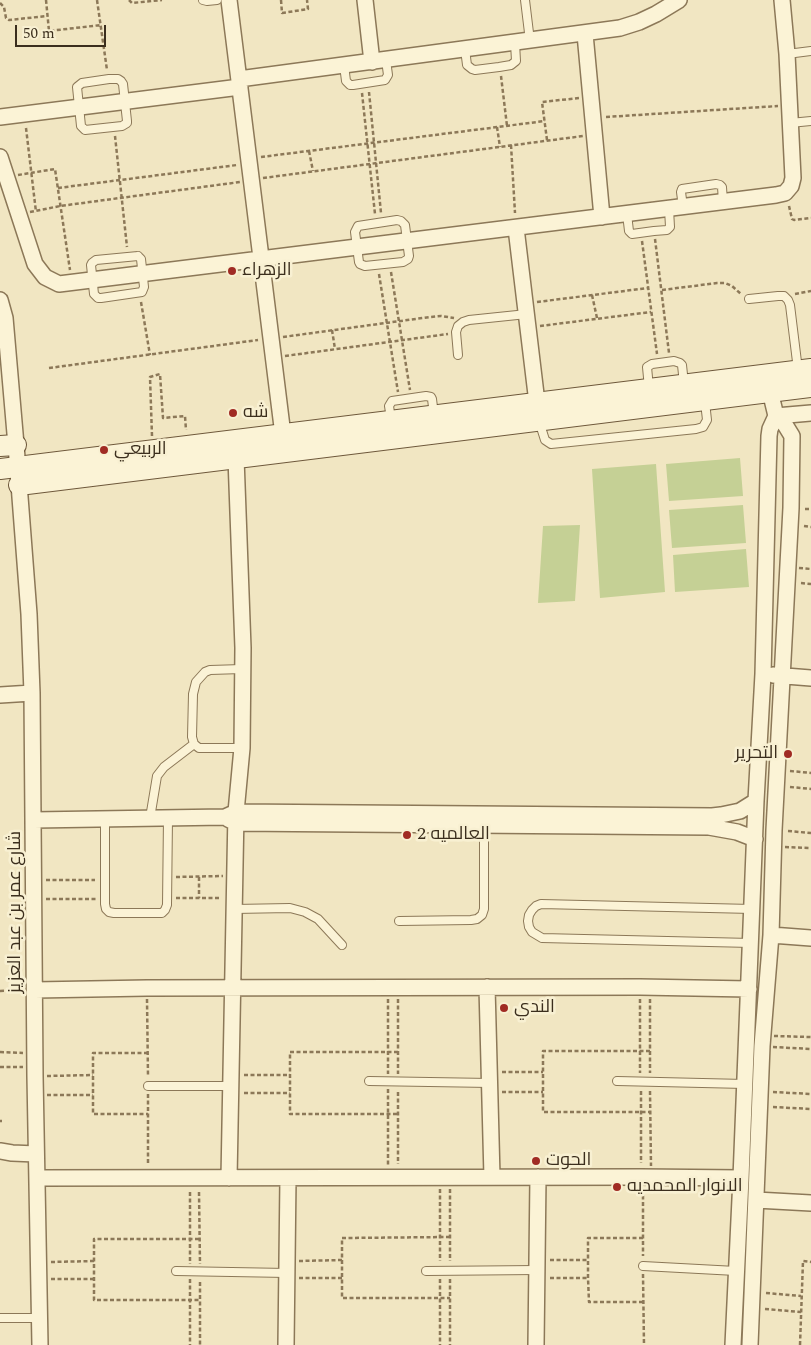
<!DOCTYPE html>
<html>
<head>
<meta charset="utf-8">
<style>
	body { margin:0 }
	#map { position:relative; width:811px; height:1345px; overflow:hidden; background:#f1e6c2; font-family:Spectral,serif }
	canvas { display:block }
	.scale { position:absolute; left:15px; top:25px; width:91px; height:22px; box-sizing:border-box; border:2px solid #3b2e1d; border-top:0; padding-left:6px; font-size:15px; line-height:18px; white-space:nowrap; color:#3b2e1d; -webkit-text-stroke:4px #f8f0d2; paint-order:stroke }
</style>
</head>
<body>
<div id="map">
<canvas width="811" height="1345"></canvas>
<div class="scale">50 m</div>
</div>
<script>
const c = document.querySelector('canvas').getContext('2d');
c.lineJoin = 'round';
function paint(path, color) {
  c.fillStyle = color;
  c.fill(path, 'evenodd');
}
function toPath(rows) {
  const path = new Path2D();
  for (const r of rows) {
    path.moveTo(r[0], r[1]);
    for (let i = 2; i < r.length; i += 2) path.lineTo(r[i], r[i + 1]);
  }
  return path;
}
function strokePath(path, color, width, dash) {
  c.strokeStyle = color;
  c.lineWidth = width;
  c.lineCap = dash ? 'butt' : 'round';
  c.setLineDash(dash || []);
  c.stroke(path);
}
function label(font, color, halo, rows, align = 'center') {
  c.font = font + ' Spectral,Cairo,serif';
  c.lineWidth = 5;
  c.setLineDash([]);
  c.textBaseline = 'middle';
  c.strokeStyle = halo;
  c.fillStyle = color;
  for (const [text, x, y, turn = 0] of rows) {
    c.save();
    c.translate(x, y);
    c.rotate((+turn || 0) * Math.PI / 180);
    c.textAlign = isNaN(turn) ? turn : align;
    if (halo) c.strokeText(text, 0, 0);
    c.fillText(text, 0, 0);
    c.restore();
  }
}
const green = toPath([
	[740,458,743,496,669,501,666,464],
	[656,464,665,592,600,598,592,469],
	[743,505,746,543,672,548,669,510],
	[580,525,575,601,538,603,543,526],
	[746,549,749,587,675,592,673,555]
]);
const path = toPath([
	[46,0,49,31,101,25],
	[97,0,107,70],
	[129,0,132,3,162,0],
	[281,0,282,13,308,9,307,0],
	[0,3,4,7,6,18,9,20,47,16],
	[501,76,507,126],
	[369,92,381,213],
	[362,93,375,214],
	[606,117,778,106],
	[497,127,500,147],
	[26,128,36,212],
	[115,136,127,247],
	[547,140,542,102,579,98],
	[511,145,515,213],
	[309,151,313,171],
	[261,157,545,121],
	[18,175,55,169,70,270],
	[263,178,583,136],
	[58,188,237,165],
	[789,206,792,219,794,220,811,218],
	[30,212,60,206,240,182],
	[655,239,669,353],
	[642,241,657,354],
	[391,272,410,390],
	[379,274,398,392],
	[662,290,717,283,725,283,732,286,741,294],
	[795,294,811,291],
	[592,295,597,318],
	[141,302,150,355],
	[537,302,648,288],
	[540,326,651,312],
	[332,330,335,349],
	[283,337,430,317,441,316,454,318],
	[285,356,448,334],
	[49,368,258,340],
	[152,436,150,377,160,374,163,418,185,416,186,430],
	[805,509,811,509],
	[804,526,811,527],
	[799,568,811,569],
	[801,583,811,584],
	[790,771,811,773],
	[790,787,811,789],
	[788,831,811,833],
	[785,847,811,848],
	[176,877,223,876],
	[199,877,199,898],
	[46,880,95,880],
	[176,898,221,898],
	[46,899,96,899],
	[0,991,21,990],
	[147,999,148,1076],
	[388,999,388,1074],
	[398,999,398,1074],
	[640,999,640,1073],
	[650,999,650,1073],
	[774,1036,811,1037],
	[773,1047,811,1049],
	[650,1051,543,1051,543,1112,650,1112],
	[0,1052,23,1053],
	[398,1052,290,1052,290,1114,398,1114],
	[148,1053,93,1053,93,1114,148,1114],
	[0,1067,23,1067],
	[502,1072,543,1072],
	[244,1075,290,1075],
	[47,1076,93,1075],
	[388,1089,388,1166],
	[641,1091,641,1163],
	[650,1091,651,1166],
	[398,1092,398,1164],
	[502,1092,543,1092],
	[773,1092,811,1094],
	[244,1093,290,1093],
	[148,1094,148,1164],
	[47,1095,93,1095],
	[773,1107,811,1109],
	[0,1121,2,1121],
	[440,1189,440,1261],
	[450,1189,450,1261],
	[643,1189,643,1256],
	[190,1192,190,1264],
	[199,1192,200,1264],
	[450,1237,342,1238,342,1298,450,1298],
	[643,1238,588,1238,588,1278,589,1302,643,1302],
	[199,1239,94,1239,94,1300,200,1300],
	[550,1260,588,1260],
	[299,1261,342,1260],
	[51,1262,94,1261],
	[643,1274,644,1345],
	[299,1278,342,1278],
	[550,1278,588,1278],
	[51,1279,94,1279],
	[190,1279,190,1345],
	[440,1279,440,1345],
	[450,1279,450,1345],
	[200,1282,200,1345],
	[766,1293,801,1296],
	[765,1309,801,1312],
	[800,1345,803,1261,811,1262]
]);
const lane = toPath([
	[203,0,207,1,217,0],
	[525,0,530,41],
	[465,49,467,65,472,69,475,70,499,67,511,65,516,61,515,43],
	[787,54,811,51],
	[344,65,346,81,350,85,353,85,385,80,388,75,386,60],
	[109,79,118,79,121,81,123,84,127,121,127,123,122,126,85,130,81,126,77,87,82,83,109,79],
	[790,123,811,121],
	[683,207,681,192,682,189,716,184,720,185,722,187,723,202],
	[627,214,629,231,632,234,654,231,667,230,670,227,669,209],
	[397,220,401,221,405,225,409,256,408,259,403,262,365,266,360,264,359,262,355,232,358,226,397,220],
	[138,256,141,259,144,287,142,292,101,298,98,298,94,294,91,265,92,263,96,260,138,256],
	[749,299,778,296,784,296,788,300,790,305,798,370],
	[458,355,456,332,458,326,463,322,469,320,527,314],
	[649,388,647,367,652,364,674,361,680,363,682,365,684,384],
	[391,419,389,406,392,401,426,396,431,397,432,399,434,415],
	[539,421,545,440,551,444,696,429,703,427,707,420,705,402],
	[242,748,199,748,194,744,192,737,193,694,196,682,205,672,210,670,242,669],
	[150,818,157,776,164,767,194,744],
	[105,819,105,904,106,909,109,912,114,913,162,913,165,910,167,905,168,818],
	[234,909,290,908,305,912,318,919,342,945],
	[399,921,471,920,477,919,482,915,484,909,484,824],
	[751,943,542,938,532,932,529,927,528,921,529,915,532,910,536,906,541,904,752,909],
	[369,1081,490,1083],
	[617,1081,745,1084],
	[148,1086,230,1086],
	[643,1266,736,1271],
	[176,1271,287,1273],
	[426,1271,537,1270],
	[0,1318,39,1318]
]);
const street = toPath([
	[229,0,284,443],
	[365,0,372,62],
	[585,34,602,217],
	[239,79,620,28,639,22,656,14,679,0],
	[0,117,240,87],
	[0,157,35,264,45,277,59,284,776,195,785,193,791,186,793,178,787,54,782,0],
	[516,228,538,411],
	[0,300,5,318,16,445,29,614,32,693,35,1076,40,1345],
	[776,416,811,413],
	[773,675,811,678],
	[0,695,32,693],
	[228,819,236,823,709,827,737,832,755,839],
	[34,820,225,817,236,812,712,816,721,815,740,811,756,801],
	[771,935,811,938],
	[487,987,492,1177],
	[35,990,147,988,640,987,749,989],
	[0,1151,12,1153,36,1154],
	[37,1178,641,1177,741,1178],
	[229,1178,236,812,242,748,243,648,236,458],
	[756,1200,811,1203],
	[286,1345,288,1178],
	[536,1345,538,1177],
	[733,1345,741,1178,756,801,763,674,769,436,770,429,776,416,770,391],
	[750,1345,762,1046,771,935,774,830,791,508,792,436,784,423,776,416]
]);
const secondary = toPath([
	[0,446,16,445],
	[0,469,811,369],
	[19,485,811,387]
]);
const markers = [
	[232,271,5,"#a02b23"],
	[233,413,5,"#a02b23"],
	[104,450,5,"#a02b23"],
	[788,754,5,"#a02b23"],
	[407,835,5,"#a02b23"],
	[504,1008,5,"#a02b23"],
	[536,1161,5,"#a02b23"],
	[617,1187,5,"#a02b23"]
];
const poiNames = [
	["الزهراء",242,271],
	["شه",243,413],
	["الربيعي",114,450],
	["التحرير",778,754,"right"],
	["العالميه 2",417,835],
	["الندي",514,1008],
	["الحوت",546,1161],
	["الانوار المحمديه",627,1187]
];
const streetNames = [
	["شارع عمر بن عبد العزيز",16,912,-90]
];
paint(green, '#c5d095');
strokePath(lane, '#8c7858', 10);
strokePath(street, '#8c7858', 18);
strokePath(secondary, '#6e583b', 22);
strokePath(path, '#8c7858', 2.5, [4, 2.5]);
strokePath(lane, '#fbf3d6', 8);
strokePath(street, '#fbf3d6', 15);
strokePath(secondary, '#fbf3d6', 20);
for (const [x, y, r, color] of markers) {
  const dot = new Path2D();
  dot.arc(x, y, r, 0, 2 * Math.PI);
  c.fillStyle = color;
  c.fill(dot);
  strokePath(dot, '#f8f0d2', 2);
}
label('18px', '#3b2e1d', '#f8f0d2', poiNames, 'left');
label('18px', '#3b2e1d', '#f8f0d2', streetNames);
</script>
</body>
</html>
